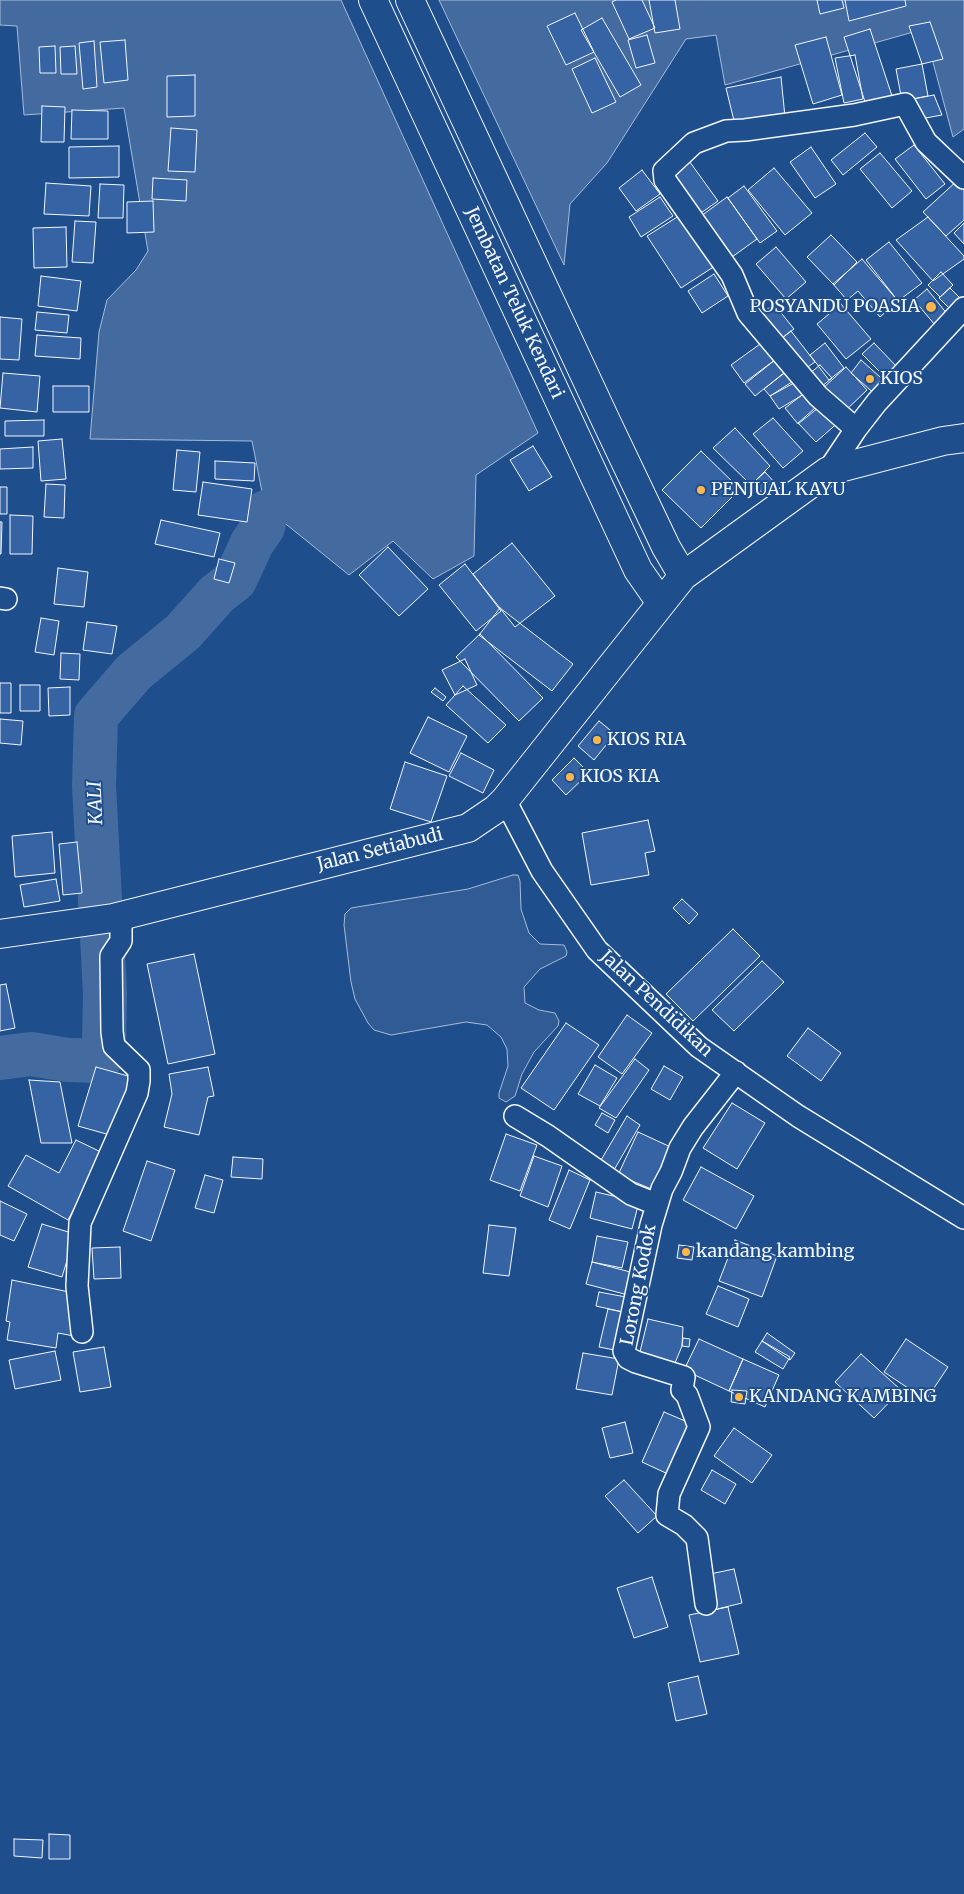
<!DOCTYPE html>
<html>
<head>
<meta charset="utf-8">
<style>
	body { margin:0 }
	canvas { display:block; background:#1f4e8c }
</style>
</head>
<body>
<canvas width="964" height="1894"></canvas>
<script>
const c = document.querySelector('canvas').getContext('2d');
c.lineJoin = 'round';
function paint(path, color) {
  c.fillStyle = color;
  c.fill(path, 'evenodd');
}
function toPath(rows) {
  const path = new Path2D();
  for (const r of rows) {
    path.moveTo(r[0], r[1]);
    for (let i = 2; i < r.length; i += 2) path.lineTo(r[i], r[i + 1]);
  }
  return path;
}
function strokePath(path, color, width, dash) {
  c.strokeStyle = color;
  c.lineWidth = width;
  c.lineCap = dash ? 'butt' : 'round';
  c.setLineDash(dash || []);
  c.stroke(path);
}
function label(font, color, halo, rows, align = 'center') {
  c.font = font + ' Merriweather,serif';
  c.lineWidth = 4;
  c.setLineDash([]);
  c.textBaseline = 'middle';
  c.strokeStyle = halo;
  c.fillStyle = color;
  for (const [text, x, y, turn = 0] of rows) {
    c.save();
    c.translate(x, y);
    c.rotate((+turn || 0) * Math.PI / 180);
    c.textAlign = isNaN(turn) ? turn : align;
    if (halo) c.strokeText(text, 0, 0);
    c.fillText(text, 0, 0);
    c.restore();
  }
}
const built = toPath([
	[513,875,518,875,520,881,521,909,529,933,540,944,564,945,567,952,566,956,540,969,524,987,525,1003,539,1010,555,1013,559,1021,558,1026,534,1052,522,1074,515,1096,506,1102,499,1098,499,1093,508,1066,507,1049,501,1037,487,1025,466,1022,391,1035,374,1030,368,1023,355,999,351,982,344,925,345,914,351,908,468,889,513,875]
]);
const water = toPath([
	[0,0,341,0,538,433,476,475,474,556,433,579,393,541,349,575,287,525,266,512,252,441,90,439,99,332,107,300,136,270,148,251,124,108,24,115,17,26,0,25,0,0],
	[439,0,964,0,964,129,953,137,924,29,725,85,716,35,686,39,607,163,570,204,564,265,439,0]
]);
const river = toPath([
	[0,1058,31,1054,68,1060,99,1061,104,1046,105,993,94,786,96,716,134,672,183,632,217,594,235,580,252,543,263,527,266,512]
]);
const building = toPath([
	[616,0,642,0,655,28,629,39,612,2,616,0],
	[649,0,675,0,680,29,655,33,649,0],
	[817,0,842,0,844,8,820,14,817,0],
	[845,0,905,0,906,6,849,21,845,0],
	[575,13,594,52,566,65,547,26,575,13],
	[602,18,641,85,620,97,581,30,602,18],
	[930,22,943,59,922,64,909,26,930,22],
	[870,29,894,102,867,108,844,37,870,29],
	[647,35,655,63,636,68,628,40,647,35],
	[826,37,842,95,813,104,795,45,826,37],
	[125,40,128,80,104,83,100,42,125,40],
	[94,41,97,87,83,89,79,43,94,41],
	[55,46,56,73,40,73,39,47,55,46],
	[75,46,77,74,61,74,60,47,75,46],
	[855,55,863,99,844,103,835,58,855,55],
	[595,58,616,102,592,113,572,69,595,58],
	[922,64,928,96,902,101,896,69,922,64],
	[195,75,195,116,167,117,167,76,195,75],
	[781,77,785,117,735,125,726,88,781,77],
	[934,95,942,115,920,119,913,99,934,95],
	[42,106,65,107,64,142,41,142,42,106],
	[72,110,108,111,108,139,71,139,72,110],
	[171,128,197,130,195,172,168,171,171,128],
	[865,133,877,147,843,175,831,160,865,133],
	[914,145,945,184,926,199,895,159,914,145],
	[119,146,119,177,69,178,69,147,119,146],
	[811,147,836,184,815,198,790,162,811,147],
	[880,153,912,191,892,208,860,169,880,153],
	[687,158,718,201,698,215,668,172,687,158],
	[774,168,812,213,785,235,748,190,774,168],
	[642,170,660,194,636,211,619,188,642,170],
	[153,178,187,180,186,201,152,199,153,178],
	[959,179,964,185,964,220,946,236,923,212,959,179],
	[46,183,91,186,89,216,44,214,46,183],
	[100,184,124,185,123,218,98,218,100,184],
	[744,186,777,231,760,243,728,198,744,186],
	[660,197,673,216,641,237,629,217,660,197],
	[727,197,757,239,732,257,701,216,727,197],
	[153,201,154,232,127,233,127,202,153,201],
	[682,214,715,266,681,288,647,236,682,214],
	[928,217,964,256,964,259,933,281,896,240,928,217],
	[75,221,96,222,93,263,72,262,75,221],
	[964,223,964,244,954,233,964,223],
	[66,227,67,267,34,268,33,228,66,227],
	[831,235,857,262,834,285,807,257,831,235],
	[889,242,922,283,898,301,866,260,889,242],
	[776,247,806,282,786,299,756,264,776,247],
	[862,259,898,301,880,317,858,291,847,300,833,284,862,259],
	[941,272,953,285,940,297,928,285,941,272],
	[714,274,728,296,702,313,688,291,714,274],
	[41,276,81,281,77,311,38,306,41,276],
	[950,288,964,302,954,313,939,298,950,288],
	[927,289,948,315,935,325,914,300,927,289],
	[774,304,794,329,774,344,756,318,774,304],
	[841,304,871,339,846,359,817,324,841,304],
	[37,312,69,315,67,333,35,330,37,312],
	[0,317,22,319,19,360,0,359,0,317],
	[791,331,815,362,802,371,778,341,791,331],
	[37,335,81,338,80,359,35,356,37,335],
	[767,339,780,356,744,383,731,365,767,339],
	[825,343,844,368,829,380,810,355,825,343],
	[874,343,900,370,889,381,862,354,874,343],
	[780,356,790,368,755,396,745,384,780,356],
	[861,360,889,385,878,397,851,373,861,360],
	[820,365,832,378,815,392,804,378,820,365],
	[846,367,867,390,843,413,821,390,846,367],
	[787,371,794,383,770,396,764,389,787,371],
	[3,373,40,376,37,412,0,408,3,373],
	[795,380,804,394,779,409,770,396,795,380],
	[53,386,89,386,89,412,53,412,53,386],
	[810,389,823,404,798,424,785,408,810,389],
	[823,401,841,420,816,442,798,423,823,401],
	[773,418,803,451,783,468,753,434,773,418],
	[44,420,44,436,5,436,5,421,44,420],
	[735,428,770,466,751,485,713,448,735,428],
	[62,439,66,479,41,481,38,441,62,439],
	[533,446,552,477,529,491,510,460,533,446],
	[33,447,33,468,0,469,0,449,33,447],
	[177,450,200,452,196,492,173,490,177,450],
	[701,451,740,489,701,528,662,490,701,451],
	[215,461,255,463,254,481,215,479,215,461],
	[765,472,776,484,764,495,753,483,765,472],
	[203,482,252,489,247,522,198,515,203,482],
	[46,484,65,485,64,518,44,517,46,484],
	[0,487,7,487,7,514,0,514,0,487],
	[10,515,33,516,32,554,10,554,10,515],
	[161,520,220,533,214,557,155,544,161,520],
	[0,522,2,522,1,554,0,554,0,522],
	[512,543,555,596,515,627,473,574,512,543],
	[388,547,428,589,399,616,359,575,388,547],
	[219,559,235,563,229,583,214,579,219,559],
	[465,564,501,611,476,631,439,585,465,564],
	[58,568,88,572,84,607,54,604,58,568],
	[500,608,573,664,552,691,479,635,500,608],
	[41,618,59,621,54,655,35,652,41,618],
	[87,622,117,626,112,654,83,650,87,622],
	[480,634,543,698,519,721,456,657,480,634],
	[61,653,80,654,79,680,60,679,61,653],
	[465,659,477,685,455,695,442,670,465,659],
	[0,683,11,683,11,713,0,713,0,683],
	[20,685,40,685,40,711,20,711,20,685],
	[463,686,506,725,488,743,446,705,463,686],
	[70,687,70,715,49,716,48,688,70,687],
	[435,688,446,697,443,701,431,692,435,688],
	[428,717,467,736,449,772,410,753,428,717],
	[0,719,23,721,21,745,0,743,0,719],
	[599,721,615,734,594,760,578,746,599,721],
	[461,753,494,770,483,793,449,776,461,753],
	[574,758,589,773,566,795,552,780,574,758],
	[405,762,447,776,431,822,390,809,405,762],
	[648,820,655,851,645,853,649,875,591,885,582,833,648,820],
	[52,832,55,873,15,877,12,836,52,832],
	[77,842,82,893,63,895,59,844,77,842],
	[56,879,60,901,24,907,20,885,56,879],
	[682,899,698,914,689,924,673,908,682,899],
	[733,929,760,956,693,1021,666,994,733,929],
	[194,954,215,1054,168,1064,147,964,194,954],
	[762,961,784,982,734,1031,712,1010,762,961],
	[6,984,15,1028,0,1031,0,985,6,984],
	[627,1015,652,1033,622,1074,598,1057,627,1015],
	[566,1023,599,1045,554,1110,521,1088,566,1023],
	[808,1028,841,1053,821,1081,787,1056,808,1028],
	[635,1059,649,1070,616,1118,599,1108,635,1059],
	[595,1065,617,1078,600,1106,578,1094,595,1065],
	[664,1066,683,1077,670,1100,651,1089,664,1066],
	[96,1067,135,1078,117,1137,78,1126,96,1067],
	[208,1067,214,1096,208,1097,199,1135,164,1127,172,1094,169,1074,208,1067],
	[29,1080,60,1082,72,1143,41,1143,29,1080],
	[732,1103,765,1123,737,1169,703,1148,732,1103],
	[602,1113,615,1120,608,1133,595,1125,602,1113],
	[627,1116,640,1125,614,1170,601,1160,627,1116],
	[638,1132,675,1149,656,1191,618,1175,638,1132],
	[506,1134,537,1145,520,1191,490,1180,506,1134],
	[76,1140,103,1153,68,1220,8,1186,26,1155,59,1173,76,1140],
	[534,1156,562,1166,548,1207,520,1196,534,1156],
	[233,1157,263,1159,262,1179,231,1177,233,1157],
	[147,1161,175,1170,151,1241,123,1231,147,1161],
	[701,1167,754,1196,736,1229,683,1200,701,1167],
	[569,1170,590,1180,570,1229,549,1220,569,1170],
	[205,1175,223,1180,214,1213,195,1208,205,1175],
	[596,1192,639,1202,632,1229,590,1218,596,1192],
	[0,1201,27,1214,14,1241,0,1235,0,1201],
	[42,1224,75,1234,62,1277,28,1267,42,1224],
	[489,1225,516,1228,509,1276,483,1273,489,1225],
	[597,1236,628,1242,622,1268,592,1262,597,1236],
	[735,1240,777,1256,762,1297,719,1281,735,1240],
	[679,1245,694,1247,692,1260,677,1258,679,1245],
	[120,1247,121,1278,94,1279,92,1248,120,1247],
	[592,1262,638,1274,632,1296,586,1284,592,1262],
	[12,1280,74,1293,74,1336,58,1333,56,1348,7,1340,10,1322,6,1321,12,1280],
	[718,1286,749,1299,738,1327,706,1314,718,1286],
	[599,1292,626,1297,623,1312,596,1306,599,1292],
	[608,1309,628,1313,620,1351,599,1347,608,1309],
	[648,1319,683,1327,682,1346,673,1368,638,1360,648,1319],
	[767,1333,795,1353,790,1360,762,1341,767,1333],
	[683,1338,690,1339,689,1347,682,1346,683,1338],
	[699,1339,743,1359,729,1391,684,1370,699,1339],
	[906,1339,948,1367,926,1400,884,1372,906,1339],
	[762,1341,790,1357,783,1369,755,1352,762,1341],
	[104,1347,111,1387,80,1392,73,1352,104,1347],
	[55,1351,61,1380,15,1389,9,1360,55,1351],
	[583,1353,619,1359,612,1395,576,1389,583,1353],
	[861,1354,901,1390,874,1418,835,1382,861,1354],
	[743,1359,779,1375,765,1407,729,1391,743,1359],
	[732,1390,747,1391,745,1404,731,1402,732,1390],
	[664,1412,690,1423,668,1474,642,1462,664,1412],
	[625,1422,633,1453,610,1458,602,1428,625,1422],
	[734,1428,772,1455,752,1483,714,1456,734,1428],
	[712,1470,736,1484,725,1504,701,1490,712,1470],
	[624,1480,657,1516,638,1533,605,1496,624,1480],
	[734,1569,742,1603,713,1610,705,1575,734,1569],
	[652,1577,668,1627,634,1638,617,1588,652,1577],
	[728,1607,739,1654,700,1662,689,1615,728,1607],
	[698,1676,707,1714,676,1721,668,1683,698,1676],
	[49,1834,70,1835,70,1859,49,1859,49,1834],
	[14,1839,43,1840,42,1858,14,1856,14,1839]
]);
const street = toPath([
	[856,429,818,396,748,313,732,275,665,180,664,171,694,143,726,131,745,130,854,115,905,104,926,142,964,178],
	[828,471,856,429,877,402,964,308],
	[0,598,6,599],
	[505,800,542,871,597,950,699,1047,798,1116,964,1218],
	[515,1116,548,1136,631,1194,656,1204],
	[82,1332,77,1286,80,1223,137,1093,139,1081,139,1070,114,1046,112,1032,111,956,121,941,121,916],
	[706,1604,697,1538,684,1525,667,1515,669,1494,699,1427,687,1395,682,1390,684,1377,636,1362,628,1358,624,1351,651,1225,662,1189,671,1172,680,1148,693,1127,736,1072]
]);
const highway = toPath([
	[373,0,638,570,661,603],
	[410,0,606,421,666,547,683,576],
	[0,934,113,918,468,828,496,809,505,800,683,576,828,471,943,441,964,438]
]);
const markers = [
	[931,307,6,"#ffb74d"],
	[870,379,5,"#ffb74d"],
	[701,490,5,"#ffb74d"],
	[597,740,5,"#ffb74d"],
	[570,777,5,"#ffb74d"],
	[686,1252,5,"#ffb74d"],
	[739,1397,5,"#ffb74d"]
];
const streetNames = [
	["Jembatan Teluk Kendari",514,303,65],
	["Jalan Setiabudi",380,850,-14],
	["Jalan Pendidikan",656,1004,43],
	["Lorong Kodok",639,1285,-79]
];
const poiNames = [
	["POSYANDU POASIA",920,307,"right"],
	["KIOS",880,379],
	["PENJUAL KAYU",711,490],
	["KIOS RIA",607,740],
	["KIOS KIA",580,777],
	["kandang kambing",696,1252],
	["KANDANG KAMBING",749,1397]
];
const waterNames = [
	["KALI",96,803,-92]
];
paint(built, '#305b95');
strokePath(built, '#a8bbd7', 1);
paint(water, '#446ba0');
strokePath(water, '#a8bbd7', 1);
strokePath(river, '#446ba0', 44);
paint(building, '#3563a3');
strokePath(building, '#f2f6ff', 1);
strokePath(street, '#f2f6ff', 24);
strokePath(highway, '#f2f6ff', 30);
strokePath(street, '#1f4e8c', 21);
strokePath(highway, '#1f4e8c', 28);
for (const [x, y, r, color] of markers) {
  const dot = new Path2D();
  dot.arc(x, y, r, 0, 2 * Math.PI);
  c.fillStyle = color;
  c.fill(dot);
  strokePath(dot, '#1f4e8c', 2);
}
label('18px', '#f2f6ff', '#1f4e8c', streetNames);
label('18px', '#f2f6ff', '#1f4e8c', poiNames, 'left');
label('italic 19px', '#f2f6ff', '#1f4e8c', waterNames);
</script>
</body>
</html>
